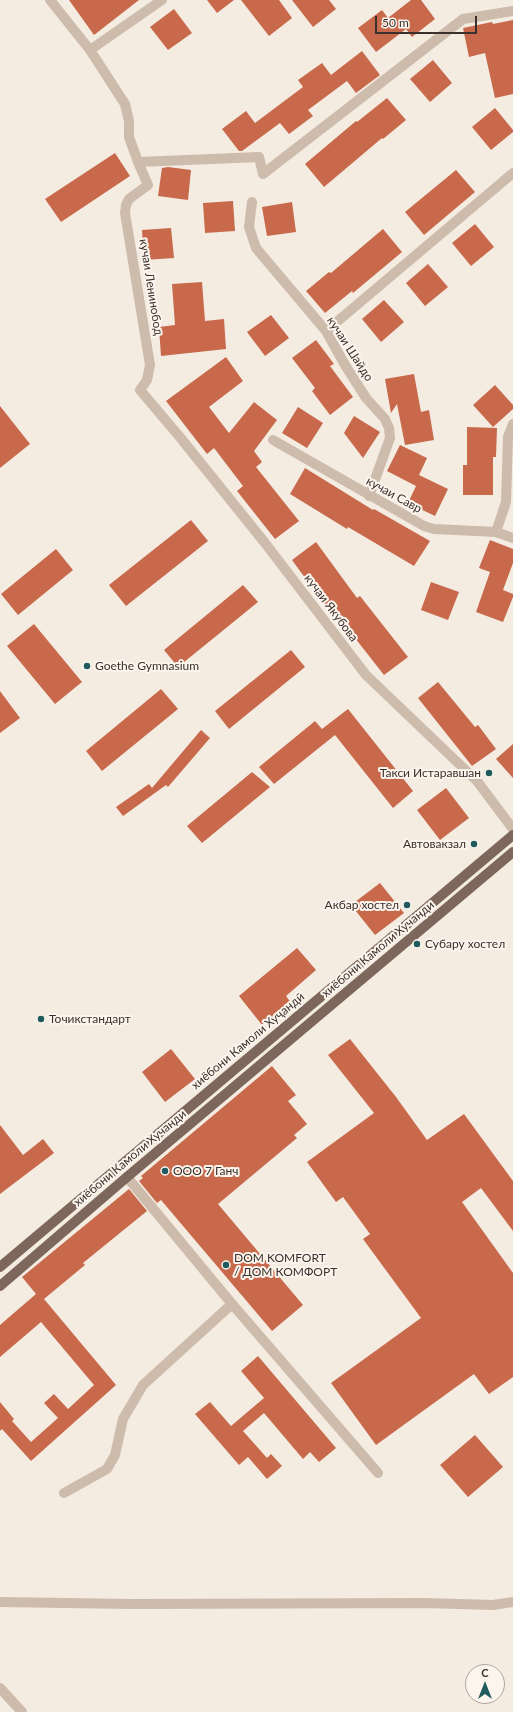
<!DOCTYPE html>
<html>
<head>
<meta charset="utf-8">
<style>
	body { margin:0 }
	#map { position:relative; width:513px; height:1712px; overflow:hidden; background:#f4ebe1; font-family:Lato,sans-serif }
	canvas { display:block }
	.north { position:absolute; left:465px; top:1664px; width:40px; height:40px; box-sizing:border-box; background:#fbf5ee; border:1px solid #aea6a0; border-radius:50%; rotate:0deg; font-size:11px; font-weight:700; line-height:16px; text-align:center; color:#3b302b }
	.north::after { content:''; display:block; margin:auto; width:14px; height:18px; background:#1f5a5e; clip-path:polygon(50% 0,100% 100%,50% 72%,0 100%) }
	.scale { position:absolute; left:375px; top:16px; width:102px; height:18px; box-sizing:border-box; border:2px solid #3b302b; border-top:0; padding-left:5px; font-size:12px; line-height:14px; white-space:nowrap; color:#3b302b; -webkit-text-stroke:3px #fbf5ee; paint-order:stroke }
</style>
</head>
<body>
<div id="map">
<canvas width="513" height="1712"></canvas>
<div class="north">С</div>
<div class="scale">50 m</div>
</div>
<script>
const c = document.querySelector('canvas').getContext('2d');
c.lineJoin = 'round';
function paint(path, color) {
  c.fillStyle = color;
  c.fill(path, 'evenodd');
}
function toPath(rows) {
  const path = new Path2D();
  for (const r of rows) {
    path.moveTo(r[0], r[1]);
    for (let i = 2; i < r.length; i += 2) path.lineTo(r[i], r[i + 1]);
  }
  return path;
}
function strokePath(path, color, width, dash) {
  c.strokeStyle = color;
  c.lineWidth = width;
  c.lineCap = dash ? 'butt' : 'round';
  c.setLineDash(dash || []);
  c.stroke(path);
}
function label(font, color, halo, rows, align = 'center') {
  c.font = font + ' Lato,sans-serif';
  c.lineWidth = 4;
  c.setLineDash([]);
  c.textBaseline = 'middle';
  c.strokeStyle = halo;
  c.fillStyle = color;
  for (const [text, x, y, turn = 0] of rows) {
    c.save();
    c.translate(x, y);
    c.rotate((+turn || 0) * Math.PI / 180);
    c.textAlign = isNaN(turn) ? turn : align;
    if (halo) c.strokeText(text, 0, 0);
    c.fillText(text, 0, 0);
    c.restore();
  }
}
const building = toPath([
	[69,0,139,0,94,35],
	[207,0,234,0,217,13],
	[241,0,279,0,292,18,269,36],
	[292,0,329,0,336,9,313,27],
	[411,0,421,0,435,19,412,37,406,29,376,52,358,28,382,10,388,18],
	[174,9,192,33,168,50,150,27],
	[513,20,513,94,495,98,485,53,469,57,463,28,492,22,493,24],
	[362,51,380,75,356,93,347,81,308,110,313,116,289,134,280,123,242,151,239,151,222,129,246,111,255,123,303,87,298,80,322,63,331,75],
	[433,60,452,83,430,102,410,79],
	[387,98,406,120,383,139,382,138,324,187,305,164,356,121,357,122],
	[495,108,513,130,513,132,491,150,472,127],
	[115,153,130,176,61,222,45,199],
	[168,167,191,170,188,200,158,196,162,168],
	[456,170,475,192,424,235,405,212],
	[233,201,235,231,205,233,203,203],
	[292,202,296,232,267,236,262,207],
	[475,224,494,247,471,266,452,243],
	[171,228,174,258,144,260,142,230],
	[383,229,402,252,353,293,352,291,325,313,306,291,329,272,331,273],
	[428,264,448,287,425,306,406,283],
	[202,282,205,321,224,319,226,349,161,356,159,327,175,325,172,284],
	[384,300,404,322,381,342,362,319],
	[271,315,289,338,265,356,247,332],
	[316,340,334,364,330,366,353,397,330,415,312,391,315,388,292,358],
	[226,357,243,381,209,407,229,433,254,402,277,420,254,451,262,462,256,467,299,521,275,539,237,491,243,486,214,448,207,454,166,401],
	[414,374,421,412,429,410,434,440,405,445,397,404,391,413,385,379],
	[495,385,513,405,513,409,493,427,473,405],
	[0,406,30,444,0,468],
	[298,407,323,423,307,448,282,433],
	[354,416,380,432,363,458,344,433],
	[467,427,497,428,496,457,493,457,493,495,463,495,463,465,467,465],
	[400,445,427,458,419,475,448,489,435,516,408,503,416,486,387,471],
	[305,468,373,510,374,509,430,541,414,566,348,527,347,529,290,494],
	[191,520,208,541,126,606,109,585],
	[490,540,513,549,513,563,503,590,513,594,513,597,503,622,476,612,490,572,479,568],
	[316,542,357,598,360,596,408,657,384,675,333,610,330,612,292,560],
	[56,549,73,570,18,615,1,594],
	[431,582,459,592,448,620,421,610],
	[243,585,258,602,178,667,164,650],
	[34,624,82,682,55,704,7,646],
	[291,650,305,667,229,729,215,711],
	[438,682,475,727,478,725,496,749,472,766,418,698],
	[161,689,178,709,102,771,86,751],
	[0,691,20,718,0,733],
	[348,709,413,791,393,808,335,735,274,784,259,767,315,721,322,729],
	[201,730,210,738,168,787,166,785,123,816,116,807,149,784,152,788],
	[513,744,513,778,496,759],
	[252,772,270,787,202,843,187,826],
	[446,788,469,818,440,840,417,810],
	[380,883,404,913,375,935,351,905],
	[297,948,316,970,286,996,291,1003,262,1025,239,996],
	[350,1039,396,1097,427,1140,464,1114,513,1181,513,1231,481,1188,462,1202,513,1273,513,1377,489,1394,474,1374,376,1445,331,1383,421,1318,363,1239,370,1234,343,1197,336,1202,307,1162,374,1113,328,1055],
	[171,1049,195,1079,165,1102,142,1072],
	[272,1066,296,1095,288,1101,307,1124,294,1135,297,1138,218,1204,303,1305,272,1331,161,1200,157,1203,139,1181,143,1178,141,1176],
	[0,1125,23,1155,43,1139,54,1153,0,1194],
	[129,1189,147,1211,83,1263,85,1265,44,1299,116,1385,31,1461,2,1429,0,1431,0,1402,14,1419,12,1421,31,1442,58,1418,44,1403,54,1394,68,1409,94,1385,41,1322,0,1357,0,1325,36,1294,22,1277],
	[258,1356,336,1448,319,1462,310,1452,303,1459,264,1413,243,1431,267,1458,271,1454,282,1466,267,1479,248,1457,239,1465,195,1414,210,1402,231,1426,264,1398,241,1371],
	[475,1435,503,1467,468,1497,440,1465]
]);
const street = toPath([
	[50,0,90,50,125,104,129,121,129,137,138,162],
	[513,11,463,19,263,174,259,157,138,162,148,185,129,199,126,205,125,213,150,365,147,380,140,390,179,436,265,543,366,675,477,781,513,829],
	[90,50,162,0],
	[252,202,249,227,256,248,326,331,345,365,366,398,385,419,389,428,390,438,369,496],
	[326,331,513,173],
	[273,440,424,526,434,529,496,532,513,538],
	[496,532,506,502,508,437,513,424],
	[127,1177,232,1304,378,1473],
	[64,1493,107,1469,115,1455,123,1419,143,1385,232,1304],
	[0,1602,132,1604,425,1603,493,1605,513,1602],
	[0,1688,22,1712]
]);
const primary = toPath([
	[0,1267,513,835],
	[0,1286,127,1177,513,852]
]);
const markers = [
	[87,666,4,"#1f5a5e"],
	[489,773,4,"#1f5a5e"],
	[474,844,4,"#1f5a5e"],
	[407,905,4,"#1f5a5e"],
	[417,944,4,"#1f5a5e"],
	[41,1019,4,"#1f5a5e"],
	[165,1171,4,"#1f5a5e"],
	[226,1265,4,"#1f5a5e"]
];
const streetNames = [
	["кучаи Ленинобод",151,287,81],
	["кучаи Шайдо",350,349,57],
	["кучаи Савр",394,495,29],
	["кучаи Якубова",331,608,53],
	["хиёбони Камоли Хучанди",378,949,-40],
	["хиёбони Камоли Хуҷандӣ",248,1041,-40],
	["хиёбони Камоли Хучанди",130,1158,-40]
];
const poiNames = [
	["Goethe Gymnasium",95,666],
	["Такси Истаравшан",481,773,"right"],
	["Автовакзал",466,844,"right"],
	["Акбар хостел",399,905,"right"],
	["Субару хостел",425,944],
	["Точикстандарт",49,1019],
	["ООО 7 Ганч",173,1171],
	["DOM KOMFORT",234,1258],
	["/ ДОМ КОМФОРТ",234,1272]
];
paint(building, '#c8694b');
strokePath(street, '#cdbbac', 10);
strokePath(primary, '#7d675c', 10);
for (const [x, y, r, color] of markers) {
  const dot = new Path2D();
  dot.arc(x, y, r, 0, 2 * Math.PI);
  c.fillStyle = color;
  c.fill(dot);
  strokePath(dot, '#fbf5ee', 1.5);
}
label('12px', '#3b302b', '#fbf5ee', streetNames);
label('12px', '#3b302b', '#fbf5ee', poiNames, 'left');
</script>
</body>
</html>
